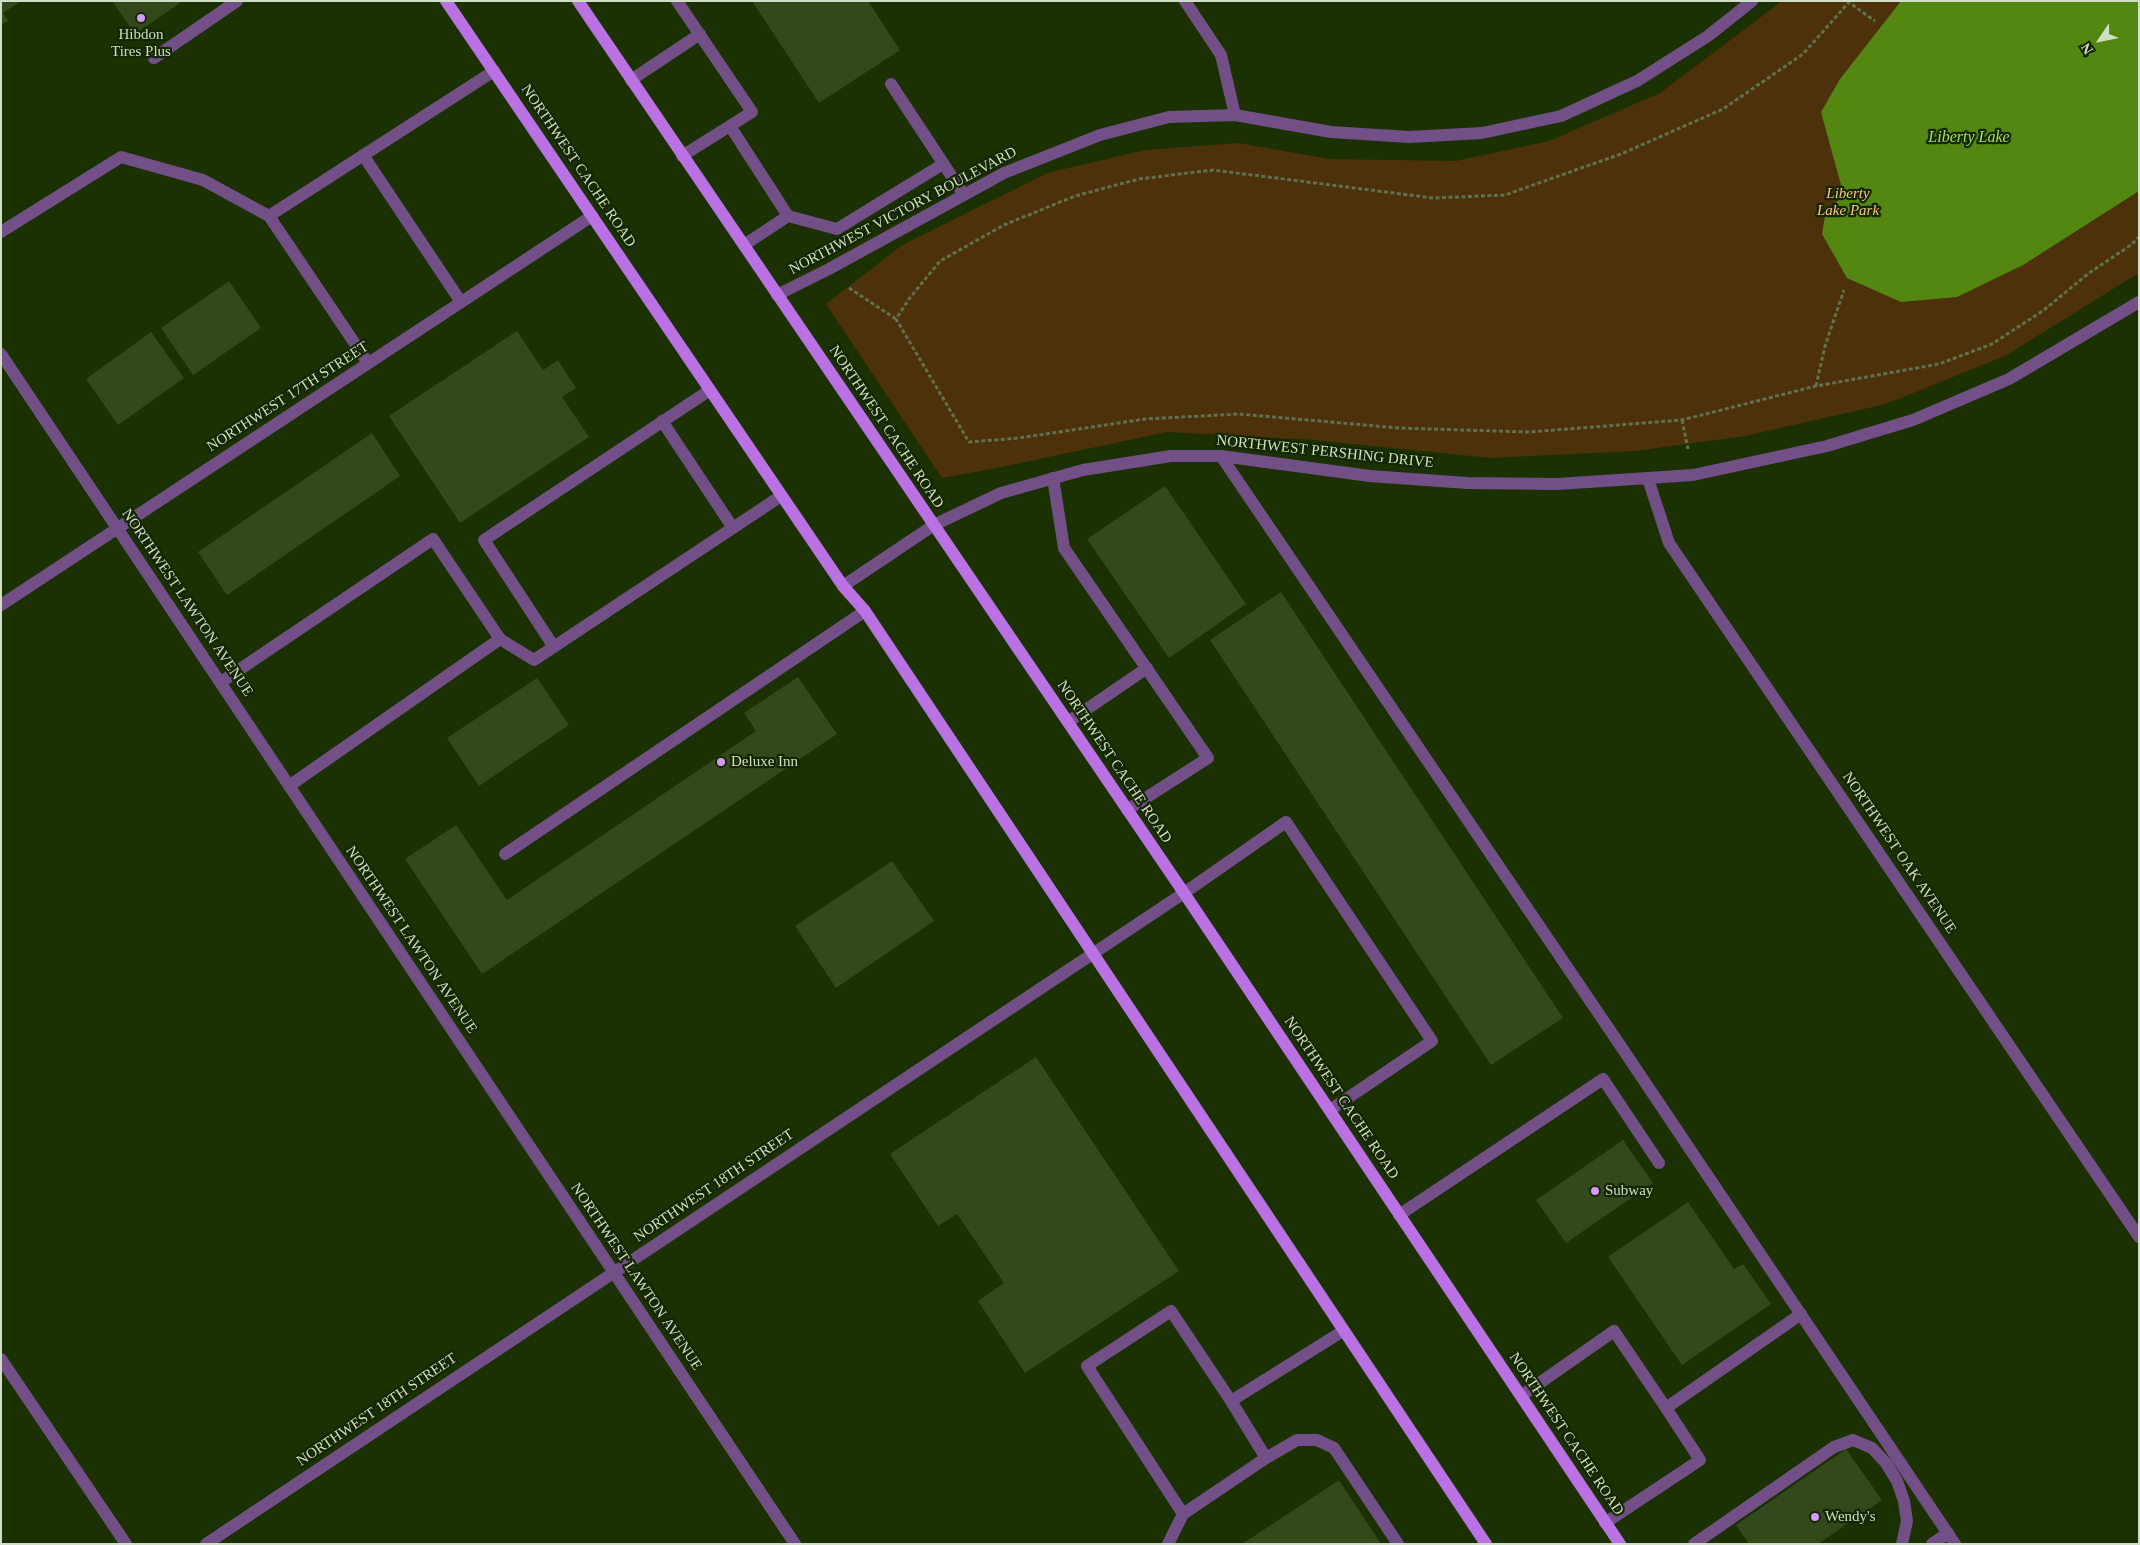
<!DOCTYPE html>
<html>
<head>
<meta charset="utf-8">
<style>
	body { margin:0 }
	#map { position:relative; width:2140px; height:1545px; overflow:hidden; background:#1b3101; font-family:"Times New Roman",serif }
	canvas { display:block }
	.frame { position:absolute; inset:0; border:2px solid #cfdec4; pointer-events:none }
	.north { position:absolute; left:2075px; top:15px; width:50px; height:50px; -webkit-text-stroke:4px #152603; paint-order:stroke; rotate:236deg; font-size:14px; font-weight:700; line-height:20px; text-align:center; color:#cfdec4 }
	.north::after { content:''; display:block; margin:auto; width:18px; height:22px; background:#cfdec4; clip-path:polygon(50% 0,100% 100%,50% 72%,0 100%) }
</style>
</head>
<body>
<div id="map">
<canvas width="2140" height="1545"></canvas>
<div class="frame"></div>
<div class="north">N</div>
</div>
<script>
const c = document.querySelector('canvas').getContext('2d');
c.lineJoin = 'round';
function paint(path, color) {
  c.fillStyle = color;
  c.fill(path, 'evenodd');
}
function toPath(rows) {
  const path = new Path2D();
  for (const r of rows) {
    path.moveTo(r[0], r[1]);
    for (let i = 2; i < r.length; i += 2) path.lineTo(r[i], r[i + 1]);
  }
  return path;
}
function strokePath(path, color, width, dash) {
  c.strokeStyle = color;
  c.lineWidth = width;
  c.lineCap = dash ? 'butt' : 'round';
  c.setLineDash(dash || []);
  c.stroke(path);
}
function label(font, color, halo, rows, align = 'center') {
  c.font = font + ' "Times New Roman",serif';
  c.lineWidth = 4.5;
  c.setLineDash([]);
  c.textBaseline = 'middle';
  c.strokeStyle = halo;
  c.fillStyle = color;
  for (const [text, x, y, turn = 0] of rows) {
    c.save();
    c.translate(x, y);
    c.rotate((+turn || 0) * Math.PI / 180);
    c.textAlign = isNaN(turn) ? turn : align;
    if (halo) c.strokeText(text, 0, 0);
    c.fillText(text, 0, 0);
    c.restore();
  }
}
const green = toPath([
	[1782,1,2139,1,2139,273,2005,356,1886,404,1745,436,1635,451,1491,458,1314,440,1167,432,997,468,942,478,826,304,902,245,1047,173,1145,150,1238,143,1330,159,1456,161,1549,141,1660,93]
]);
const water = toPath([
	[1901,1,2139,1,2139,191,2023,265,1957,297,1901,302,1847,278,1822,234,1826,210,1844,196,1821,112,1840,79]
]);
const building = toPath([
	[1,1,21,1,3,13,8,21,1,25],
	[112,1,183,1,135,34],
	[752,1,868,1,900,50,819,103],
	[229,281,261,328,193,375,161,328],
	[517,331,543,370,558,360,576,388,562,397,589,437,460,523,389,416],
	[151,332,184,378,118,425,86,379],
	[372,433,400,476,227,595,198,552],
	[1165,486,1246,604,1169,658,1087,539],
	[1281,592,1563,1018,1491,1065,1210,640],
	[798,677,837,734,482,974,405,859,456,825,507,900,756,731,744,713],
	[537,678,569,725,479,786,447,738],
	[892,861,934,921,836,988,795,926],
	[1036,1057,1179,1271,1025,1373,978,1301,1004,1283,957,1214,938,1226,890,1154],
	[1623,1140,1653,1183,1566,1243,1536,1200],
	[1688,1202,1734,1269,1743,1264,1771,1304,1682,1365,1608,1257],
	[1846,1449,1882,1500,1818,1544,1749,1544,1736,1525],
	[1339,1480,1381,1544,1242,1544]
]);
const path = toPath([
	[1847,1,1875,21],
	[1850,1,1803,54,1723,109,1621,154,1505,195,1433,198,1213,170,1139,179,1075,196,1004,225,940,261,909,299,896,319,969,442,1019,438,1145,419,1239,414,1399,428,1529,432,1682,420,1816,386,1939,364,1992,344,2044,310,2089,273,2131,245,2139,237],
	[849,288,896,319],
	[1816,386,1825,346,1844,290],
	[1682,420,1688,449]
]);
const service = toPath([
	[677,1,752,112,682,156],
	[154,58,237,1],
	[631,80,700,34],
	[891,84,964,195],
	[730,126,788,216,837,229,943,164],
	[363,155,461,302],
	[1,232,121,157,203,180,269,216],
	[744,245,788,216],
	[368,363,269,216,494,71],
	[662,421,733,528],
	[1221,456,1622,1048,1955,1544],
	[1053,478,1064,548,1208,758,1127,810],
	[500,639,534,660,781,496],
	[554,647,484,540,710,390],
	[221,682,433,539,500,639,289,786],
	[1068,722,1147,668],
	[505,854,865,611],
	[1184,893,1286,822,1432,1041,1330,1110],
	[1399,1215,1603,1079,1659,1163],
	[1521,1396,1614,1331,1666,1408,1801,1314],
	[1231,1401,1266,1458,1183,1514,1087,1366,1171,1311,1231,1401,1343,1331],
	[1266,1458,1297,1440,1317,1440,1334,1448,1398,1544],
	[1605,1523,1700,1460,1666,1408],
	[1168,1544,1183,1514],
	[1694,1544,1834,1447,1853,1440,1872,1448,1886,1463,1897,1481,1904,1501,1907,1521,1902,1544],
	[1932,1544,1948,1533]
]);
const minor = toPath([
	[1185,1,1221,55,1235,115],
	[777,295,829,269,1004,173,1100,135,1169,117,1235,115,1331,132,1409,137,1482,133,1561,116,1637,81,1708,36,1752,1],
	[1,354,795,1544],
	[1648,479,1669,543,2139,1237],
	[843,586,934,525,1001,493,1083,470,1171,456,1221,456,1370,476,1467,483,1558,484,1693,475,1827,446,1913,420,2009,379,2139,302],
	[1,605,592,216],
	[1,1359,126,1544],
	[206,1544,1184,893]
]);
const primary = toPath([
	[446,1,843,586,865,611,1486,1544],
	[578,1,1184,893,1620,1544]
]);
const markers = [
	[141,18,5,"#d69bfa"],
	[721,762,5,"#d69bfa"],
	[1595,1191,5,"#d69bfa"],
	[1815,1517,5,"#d69bfa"]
];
const poiNames = [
	["Hibdon",141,35,"center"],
	["Tires Plus",141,52,"center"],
	["Deluxe Inn",731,762],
	["Subway",1605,1191],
	["Wendy's",1825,1517]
];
const streetNames = [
	["NORTHWEST CACHE ROAD",578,166,56],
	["NORTHWEST VICTORY BOULEVARD",903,211,-28],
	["NORTHWEST 17TH STREET",288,397,-33],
	["NORTHWEST CACHE ROAD",886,427,56],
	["NORTHWEST PERSHING DRIVE",1325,452,6],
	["NORTHWEST LAWTON AVENUE",187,603,56],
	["NORTHWEST CACHE ROAD",1114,762,56],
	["NORTHWEST OAK AVENUE",1899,853,56],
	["NORTHWEST LAWTON AVENUE",411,940,56],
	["NORTHWEST CACHE ROAD",1341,1098,56],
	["NORTHWEST 18TH STREET",714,1186,-34],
	["NORTHWEST LAWTON AVENUE",636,1277,56],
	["NORTHWEST 18TH STREET",377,1410,-34],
	["NORTHWEST CACHE ROAD",1566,1434,56]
];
const parkNames = [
	["Liberty",1848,194],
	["Lake Park",1848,211]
];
const waterNames = [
	["Liberty Lake",1969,138]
];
paint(green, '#4c310a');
paint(water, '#538712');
paint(building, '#31491b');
strokePath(path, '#5f724b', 3, [4, 2.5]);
strokePath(service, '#725087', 12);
strokePath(minor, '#725087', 12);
strokePath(primary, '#ba71e4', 12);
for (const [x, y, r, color] of markers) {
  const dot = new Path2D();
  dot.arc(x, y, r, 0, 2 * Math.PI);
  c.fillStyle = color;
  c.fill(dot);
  strokePath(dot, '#152603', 2);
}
label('15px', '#cfdec4', '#152603', poiNames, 'left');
label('15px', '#cfdec4', '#152603', streetNames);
label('italic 15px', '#fcc57f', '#152603', parkNames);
label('italic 16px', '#9fe35e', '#152603', waterNames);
</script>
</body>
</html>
